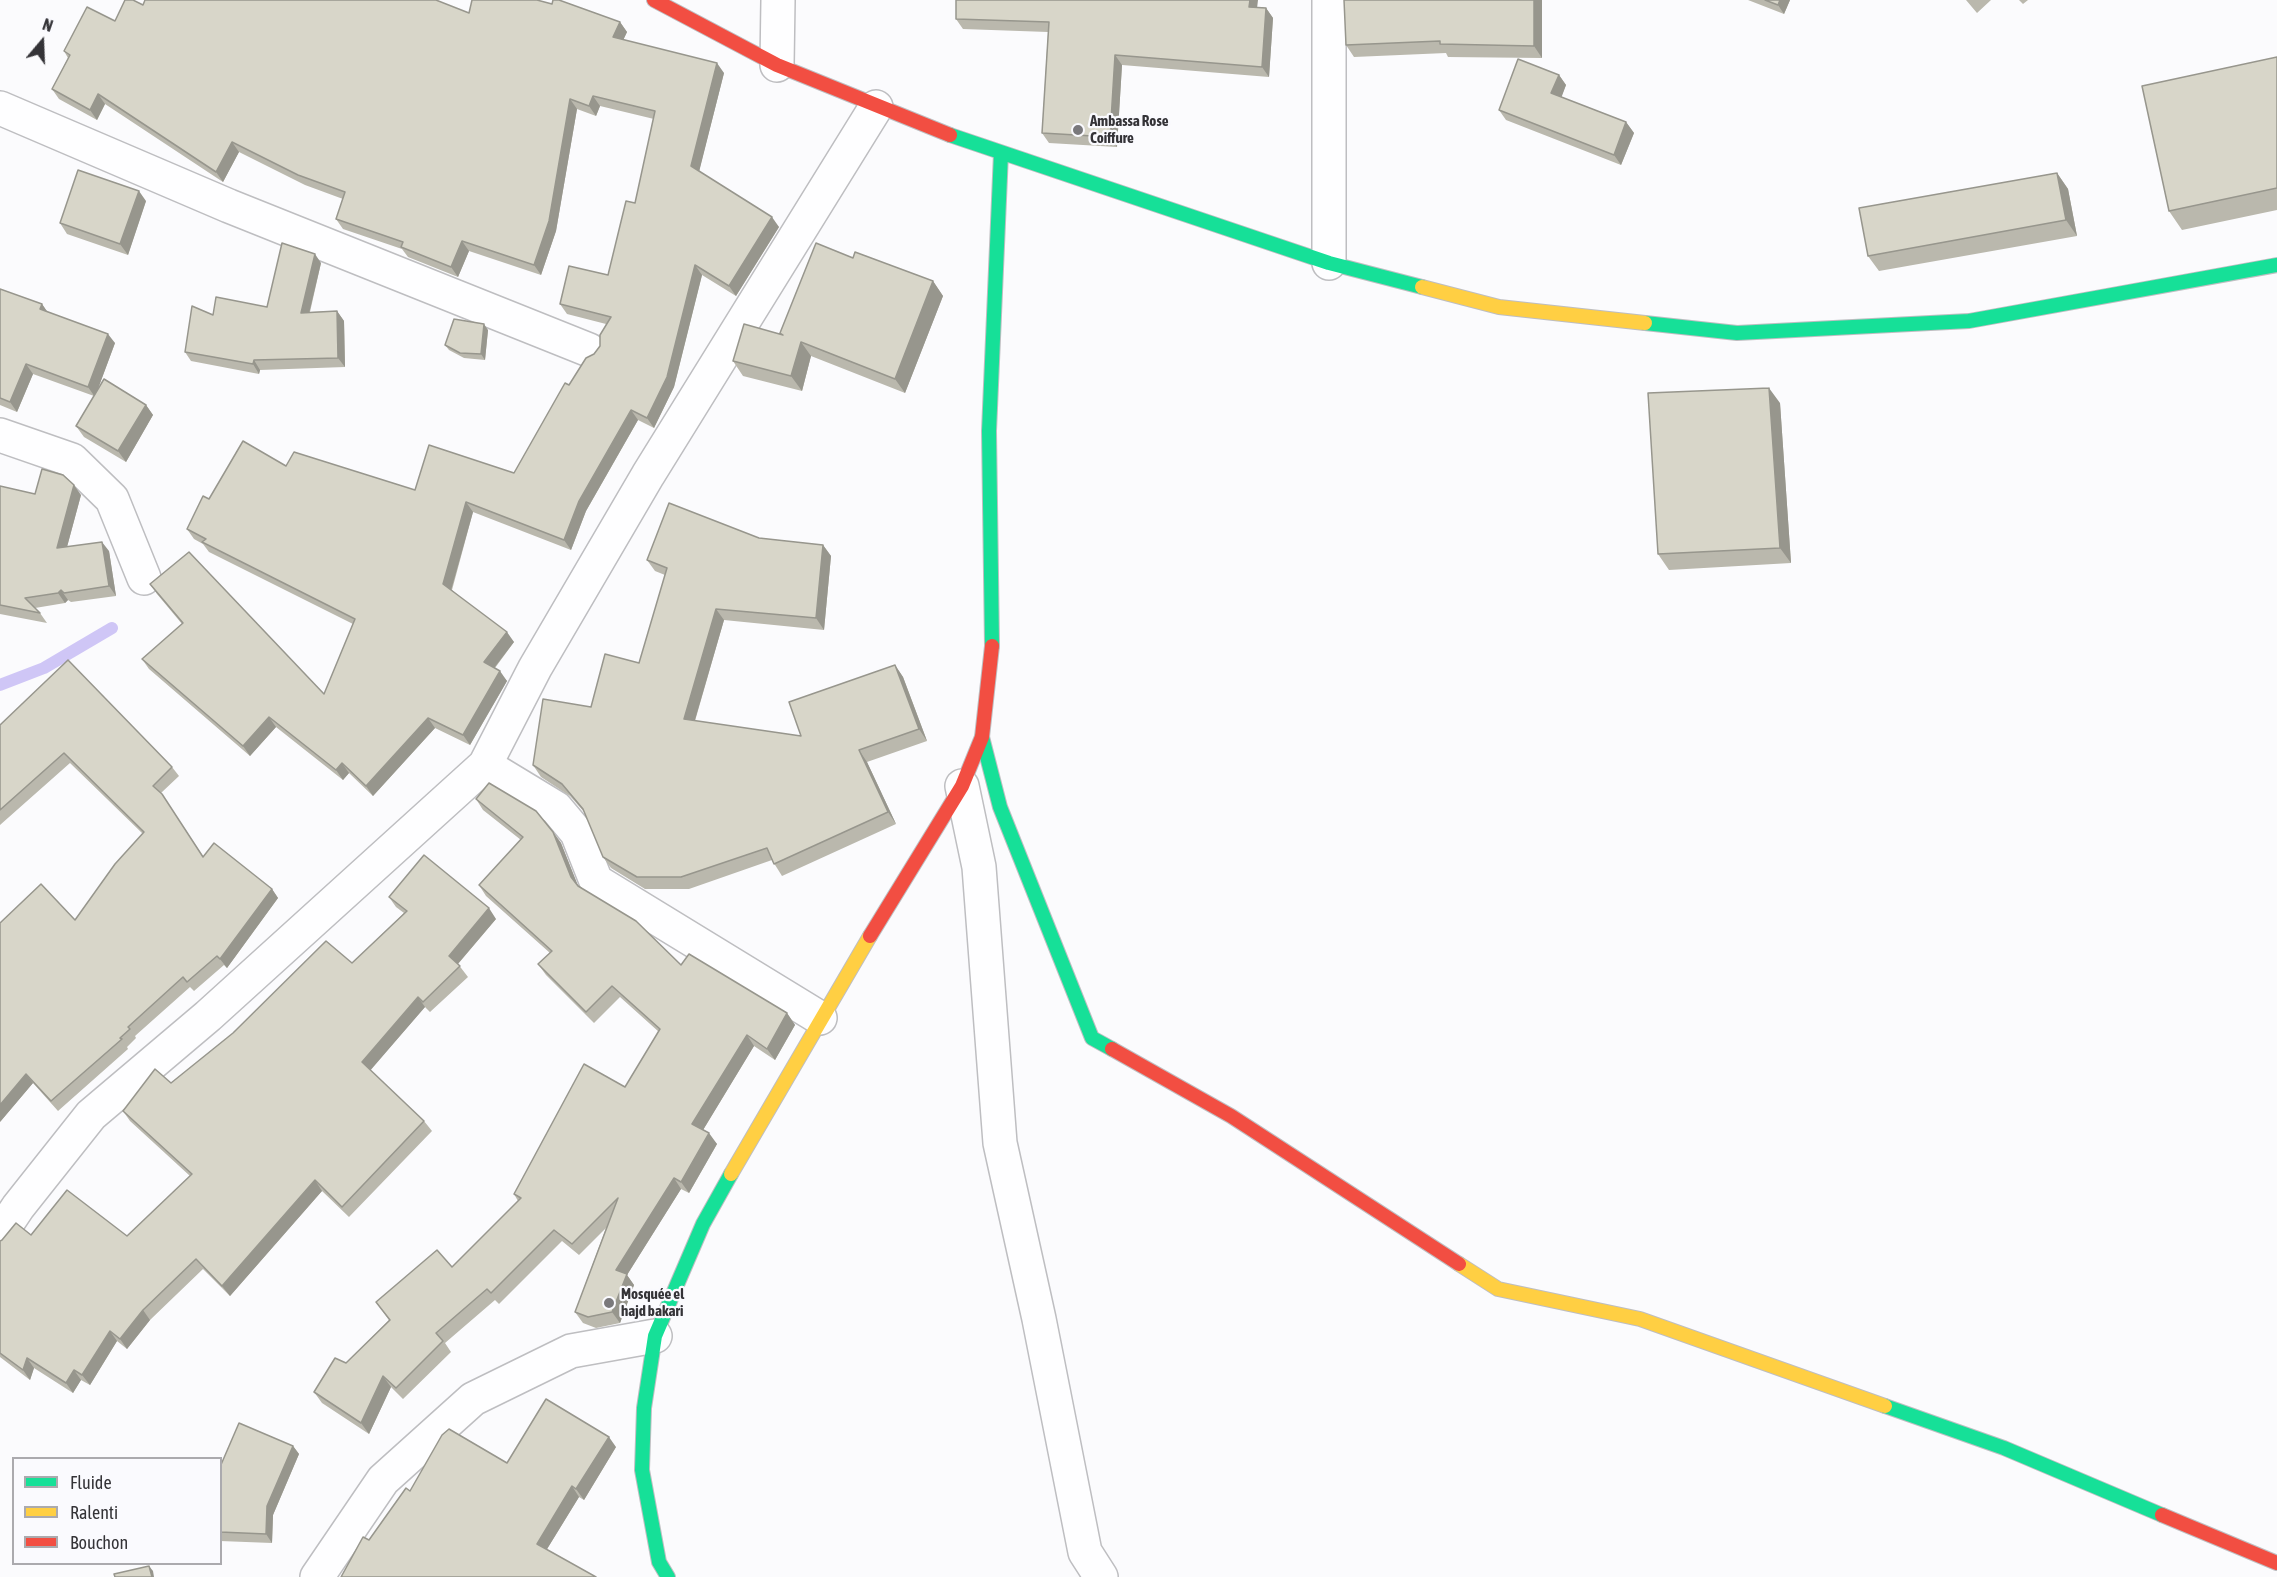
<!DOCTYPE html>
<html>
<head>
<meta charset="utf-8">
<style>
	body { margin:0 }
	#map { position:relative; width:2277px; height:1577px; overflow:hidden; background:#fbfbfd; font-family:"Asap Condensed",sans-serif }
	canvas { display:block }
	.legend { position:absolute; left:12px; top:1457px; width:210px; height:108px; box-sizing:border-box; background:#fafafe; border:2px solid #abaaae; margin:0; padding:8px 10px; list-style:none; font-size:18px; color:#343337 }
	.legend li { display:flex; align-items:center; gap:12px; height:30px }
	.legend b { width:30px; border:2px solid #abaaae }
	.north { position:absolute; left:12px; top:12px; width:60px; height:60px; -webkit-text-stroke:4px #fafafe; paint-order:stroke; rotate:19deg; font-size:16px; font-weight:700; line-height:24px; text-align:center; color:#343337 }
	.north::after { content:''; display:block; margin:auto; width:21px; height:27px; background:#343337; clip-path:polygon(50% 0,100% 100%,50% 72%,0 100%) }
</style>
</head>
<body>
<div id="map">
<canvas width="2277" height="1577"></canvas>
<ul class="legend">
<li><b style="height:8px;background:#16e098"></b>Fluide</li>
<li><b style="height:8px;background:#ffcf43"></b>Ralenti</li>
<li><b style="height:8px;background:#f24e42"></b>Bouchon</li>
</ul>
<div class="north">N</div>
</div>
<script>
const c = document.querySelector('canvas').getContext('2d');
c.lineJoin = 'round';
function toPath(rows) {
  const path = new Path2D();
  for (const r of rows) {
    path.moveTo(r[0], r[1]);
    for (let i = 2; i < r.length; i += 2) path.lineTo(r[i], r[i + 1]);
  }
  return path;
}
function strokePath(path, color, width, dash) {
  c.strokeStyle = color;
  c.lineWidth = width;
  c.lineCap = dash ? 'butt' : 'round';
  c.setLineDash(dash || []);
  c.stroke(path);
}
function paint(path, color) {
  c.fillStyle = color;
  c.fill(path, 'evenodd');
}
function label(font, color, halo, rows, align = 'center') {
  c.font = font + ' "Asap Condensed",sans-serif';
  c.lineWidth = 4.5;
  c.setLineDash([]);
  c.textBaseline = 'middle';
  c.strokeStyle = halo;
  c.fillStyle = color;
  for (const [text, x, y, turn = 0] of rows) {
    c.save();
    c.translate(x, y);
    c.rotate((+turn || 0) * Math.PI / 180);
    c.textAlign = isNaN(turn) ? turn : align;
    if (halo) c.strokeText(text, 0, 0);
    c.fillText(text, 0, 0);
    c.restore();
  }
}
const stream = toPath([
	[0,685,44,668,112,628]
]);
const street = toPath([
	[777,65,778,0],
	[0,108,229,206,589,350],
	[1329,263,1329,0],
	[0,435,72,460,112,499,144,578],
	[485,765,556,808,577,833,596,881,820,1018],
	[962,786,979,867,1000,1143,1039,1319,1085,1552,1101,1577],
	[0,1234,18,1207,91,1115,208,1016,485,765,535,668,648,475,876,107],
	[317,1577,383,1480,473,1399,571,1351,655,1336]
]);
const fast = toPath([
	[950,135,1329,263,1422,287],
	[1645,323,1737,333,1969,321,2277,265],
	[992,646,989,431,1001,153],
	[982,737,1000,807,1092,1038,1112,1049],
	[1885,1406,2004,1448,2162,1515],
	[668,1577,659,1562,642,1470,644,1408,655,1336,703,1224,731,1174]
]);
const slow = toPath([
	[1422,287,1499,307,1645,323],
	[731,1174,870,936],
	[1459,1264,1498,1289,1640,1319,1885,1406]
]);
const jam = toPath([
	[654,0,777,65,950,135],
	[870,936,962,786,982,737,992,646],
	[1112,1049,1231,1116,1459,1264],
	[2162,1515,2277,1563]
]);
const wall = toPath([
	[1542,0,1542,58,1448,57,1446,53,1354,57,1346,45],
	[1748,0,1790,0,1784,14],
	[1966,0,1991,0,1977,13],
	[2019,0,2028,0,2023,4],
	[143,5,469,13,620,22,627,32,623,40,724,73,699,171,779,227,736,296,702,275,674,387,654,428,638,420,586,511,571,550,473,512,452,590,514,642,495,668,507,681,470,745,435,728,373,796,349,773,343,780,276,727,250,756,149,669,142,659,182,624,157,594,150,584,324,694,353,624,209,552,203,544,194,539,187,529,209,499,286,466,415,490,514,473,569,385,600,346,606,324,567,314,560,304,608,275,635,203,654,119,600,106,596,116,577,109,556,231,541,275,469,251,458,277,408,257,402,249,343,229,336,219,343,199,305,185,239,152,223,182,105,104,97,120,59,99,52,89,68,58,64,51],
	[1257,7,1266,8,1273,18,1269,77,1122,65,1117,147,1049,143,1042,133,1048,32,963,29,956,19],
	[2277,57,2277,210,2182,230,2169,211],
	[1559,75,1566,85,1561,97,1626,122,1634,133,1621,165,1506,120,1499,110],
	[2057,173,2068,189,2077,236,1879,271,1868,256],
	[146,201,128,255,67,234,60,223],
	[853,258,933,281,943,296,905,393,811,356,802,391,743,376,733,361,780,334],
	[321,263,310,312,337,311,344,321,345,367,260,370,259,374,191,361,185,352,213,315,267,307],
	[0,289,42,304,47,312,115,343,97,391,146,405,153,415,126,462,84,437,76,426,94,396,33,374,17,412,0,405],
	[488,330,485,360,464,358,449,350,445,345],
	[1780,403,1791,563,1669,570,1658,554],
	[0,486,35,494,81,495,67,547,109,551,116,596,71,602,68,600,65,603,35,608,40,613,47,623,0,614],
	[759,538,823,545,831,556,824,630,724,620,695,721,801,736,895,665,903,677,927,741,867,762,896,824,782,876,772,860,689,889,645,889,611,868,603,857,585,813,570,796,541,777,533,765,591,707,639,663,665,575,655,571,647,560],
	[0,725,172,767,179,776,161,793,203,856,272,889,278,898,227,968,224,965,194,991,190,987,135,1036,136,1038,127,1047,128,1049,58,1111,33,1083,0,1122,75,920,143,834,70,763,0,825],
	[476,799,553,832,561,843,577,884,681,965,787,1013,795,1025,775,1060,754,1046,703,1130,717,1144,689,1193,681,1189,627,1275,634,1285,620,1323,596,1328,583,1323,575,1312,606,1228,579,1255,562,1241,499,1304,495,1300,445,1343,451,1352,403,1399,391,1387,369,1434,322,1403,314,1392,346,1363,389,1320,376,1302,452,1267,518,1201,514,1194,625,1087,659,1032,620,997,594,1023,546,975,538,964,550,953,486,896,479,885,521,840,483,810],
	[389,897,496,919,458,964,468,977,430,1012,425,1007,370,1070,424,1121,432,1131,349,1217,322,1191,230,1296,203,1269,150,1320,127,1349,117,1341,90,1385,81,1380,73,1393,34,1368,30,1380,0,1357,0,1241,31,1235,127,1236,190,1176,130,1121,123,1111,171,1083,352,963,404,913,396,907],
	[293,1446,299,1454,273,1515,272,1543,220,1541,220,1467],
	[616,1447,584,1500,579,1497,547,1549,369,1540,410,1491,507,1463]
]);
const shadedWall = toPath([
	[1250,0,1258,0,1256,17,1249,7],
	[1534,0,1542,0,1542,58,1534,46],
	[1780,0,1790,0,1784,14,1778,5],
	[1266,8,1273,18,1269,77,1262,67],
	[620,22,627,32,620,47,613,37],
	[1115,55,1122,65,1117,147,1110,137],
	[717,63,724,73,698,176,691,166],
	[1559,75,1566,85,1559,104,1551,93],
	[98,94,105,104,97,120,90,110],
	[593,96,600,106,596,116,589,106],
	[570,99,577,109,556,231,541,275,534,265],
	[1626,122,1634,133,1621,165,1614,155],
	[232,142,239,152,223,182,216,172],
	[2057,173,2068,189,2077,236,2066,220],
	[139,191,146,201,128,255,120,244],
	[772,217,779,227,736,296,729,286],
	[462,241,469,251,458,277,451,267],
	[315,254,321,263,307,322,301,313],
	[695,265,702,275,674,387,654,428,647,418],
	[933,281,943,296,905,393,895,379],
	[42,304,49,314,40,309],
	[337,311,344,321,345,367,338,358],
	[484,324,488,330,485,360,481,354],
	[108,334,115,343,95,397,88,387],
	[801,342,811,356,802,391,791,376],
	[254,360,260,370,259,374,253,364],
	[26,364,33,374,17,412,10,402],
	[1769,388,1780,403,1791,563,1780,548],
	[146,405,153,415,126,462,118,451],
	[631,410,638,420,586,511,571,550,564,540,579,501],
	[74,485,81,495,64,558,57,548],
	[466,502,473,512,450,594,443,584],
	[102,542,109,551,116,596,109,586],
	[823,545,831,556,824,630,816,618],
	[61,590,68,600,65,603,58,593],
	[716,609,724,620,692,730,684,719],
	[507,632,514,642,491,672,484,662],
	[895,665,903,677,927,741,919,729],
	[500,671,507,681,470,745,463,735],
	[269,717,276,727,250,756,243,746],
	[428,718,435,728,373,796,366,786],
	[859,750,867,762,896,824,888,812],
	[342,763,349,773,343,780,336,770],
	[553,832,561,843,579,888,571,877],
	[272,889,278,898,227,968,220,959],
	[489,908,496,919,456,966,449,956],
	[418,997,425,1007,369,1072,362,1062],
	[787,1013,795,1025,775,1060,767,1049],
	[747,1035,754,1046,700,1135,692,1124],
	[26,1074,33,1083,0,1122,0,1105],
	[709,1133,717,1144,689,1193,681,1182],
	[674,1178,681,1189,627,1275,634,1285,620,1323,612,1312,616,1270],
	[315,1180,322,1191,230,1296,222,1286],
	[143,1310,150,1320,127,1349,120,1339],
	[110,1331,117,1341,90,1385,82,1375],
	[27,1358,34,1368,30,1380,23,1370],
	[74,1370,81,1380,73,1393,66,1383],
	[383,1376,391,1387,369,1434,361,1423],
	[609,1437,616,1447,584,1500,576,1489],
	[293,1446,299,1454,273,1515,272,1543,266,1534,267,1506],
	[572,1486,579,1497,544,1554,537,1544],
	[149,1566,153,1571,154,1577,152,1577]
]);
const building = toPath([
	[125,0,133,0,143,5,145,0,436,0,469,13,472,0,537,0,552,4,553,0,559,0,620,22,613,37,717,63,691,166,772,217,729,286,695,265,667,377,647,418,631,410,579,501,564,540,466,502,443,584,507,632,484,662,500,671,463,735,428,718,366,786,342,763,336,770,269,717,243,746,142,659,183,623,150,584,189,552,324,694,355,619,202,542,206,539,187,529,203,496,209,499,243,441,286,466,294,452,415,490,429,445,514,473,565,383,569,385,586,358,594,354,600,346,600,335,611,317,560,304,569,266,608,275,626,201,635,203,655,111,593,96,589,106,570,99,549,221,534,265,462,241,451,267,401,247,403,242,336,219,345,192,298,175,232,142,216,172,98,94,90,110,52,89,70,55,64,51,87,7,115,21,125,0],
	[956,0,1250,0,1249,7,1266,8,1262,67,1115,55,1110,137,1042,133,1049,22,956,19,956,0],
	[1344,0,1534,0,1534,46,1440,44,1440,41,1346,45,1344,0],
	[1765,0,1780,0,1778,5,1765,0],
	[2277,57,2277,188,2169,211,2142,86,2277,57],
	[1518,59,1559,75,1551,93,1626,122,1614,155,1499,110,1518,59],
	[78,170,139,191,120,244,60,223,78,170],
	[2057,173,2066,220,1868,256,1859,208,2057,173],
	[282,243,315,254,301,313,337,311,338,358,254,360,253,364,185,352,192,306,213,315,216,297,267,307,282,243],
	[816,243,853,258,855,252,933,281,895,379,801,342,791,376,733,361,744,324,783,335,780,333,816,243],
	[0,289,42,304,40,309,108,334,88,387,26,364,10,402,0,398,0,289],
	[454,319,484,324,481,354,460,353,445,345,454,319],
	[104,379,146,405,118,451,76,426,104,379],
	[1769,388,1780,548,1658,554,1648,393,1769,388],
	[42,469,63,475,74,485,57,548,102,542,109,586,64,593,61,590,58,593,25,598,40,613,0,605,0,486,35,494,42,469],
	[669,503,759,538,823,545,816,618,716,609,684,719,801,736,789,702,895,665,919,729,859,750,888,812,774,864,767,848,681,877,637,877,603,857,583,809,562,784,533,765,543,699,591,707,605,654,639,663,667,568,647,560,669,503],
	[68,660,172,767,153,786,162,794,203,857,214,843,272,889,220,959,217,956,187,982,183,977,128,1027,130,1029,120,1038,122,1039,51,1101,26,1074,0,1105,0,923,41,884,75,920,115,864,144,832,64,753,0,810,0,725,68,660],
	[489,783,536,811,553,832,571,877,578,886,636,921,681,965,689,954,787,1013,767,1049,747,1035,692,1124,709,1133,681,1182,674,1178,616,1270,627,1274,612,1312,588,1317,575,1312,618,1198,572,1244,554,1230,491,1293,487,1289,436,1333,443,1341,396,1388,383,1376,361,1423,314,1392,335,1358,346,1363,390,1320,376,1302,437,1250,452,1267,521,1198,514,1194,584,1064,625,1087,660,1029,612,986,586,1012,538,964,552,951,479,885,523,837,476,799,489,783],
	[424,855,489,908,449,956,460,966,423,1002,418,997,362,1062,424,1121,342,1207,315,1180,222,1286,196,1259,143,1310,120,1339,110,1331,82,1375,74,1370,66,1383,27,1358,23,1370,0,1353,0,1241,2,1240,16,1223,31,1235,67,1190,127,1236,192,1174,123,1111,155,1069,171,1083,233,1033,326,941,352,963,407,911,389,897,424,855],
	[546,1399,609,1437,576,1489,572,1486,537,1544,596,1577,341,1577,363,1537,369,1540,406,1488,410,1491,442,1435,449,1429,507,1463,546,1399],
	[239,1423,293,1446,267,1506,266,1534,220,1532,220,1467,239,1423],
	[149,1566,152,1577,115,1577,114,1574,149,1566]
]);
const markers = [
	[1078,130,6,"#7a797c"],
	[609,1303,6,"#7a797c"]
];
const poiNames = [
	["Ambassa Rose",1090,121],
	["Coiffure",1090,138],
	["Mosquée el",621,1294],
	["hajd bakari",621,1311]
];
strokePath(stream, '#cfc6f6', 12);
strokePath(street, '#bebec1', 36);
strokePath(fast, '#bebec1', 16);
strokePath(slow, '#bebec1', 16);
strokePath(jam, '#bebec1', 16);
strokePath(street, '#fefeff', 33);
strokePath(fast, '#16e098', 14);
strokePath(slow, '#ffcf43', 14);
strokePath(jam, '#f24e42', 14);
paint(wall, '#bab8ad');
paint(shadedWall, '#97968d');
paint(building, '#d8d6c9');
strokePath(building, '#97968d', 1.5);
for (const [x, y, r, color] of markers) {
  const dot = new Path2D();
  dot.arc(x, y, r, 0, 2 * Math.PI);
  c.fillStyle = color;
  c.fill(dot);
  strokePath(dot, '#fafafe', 2);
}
label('bold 15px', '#343337', '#fafafe', poiNames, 'left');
</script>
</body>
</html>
